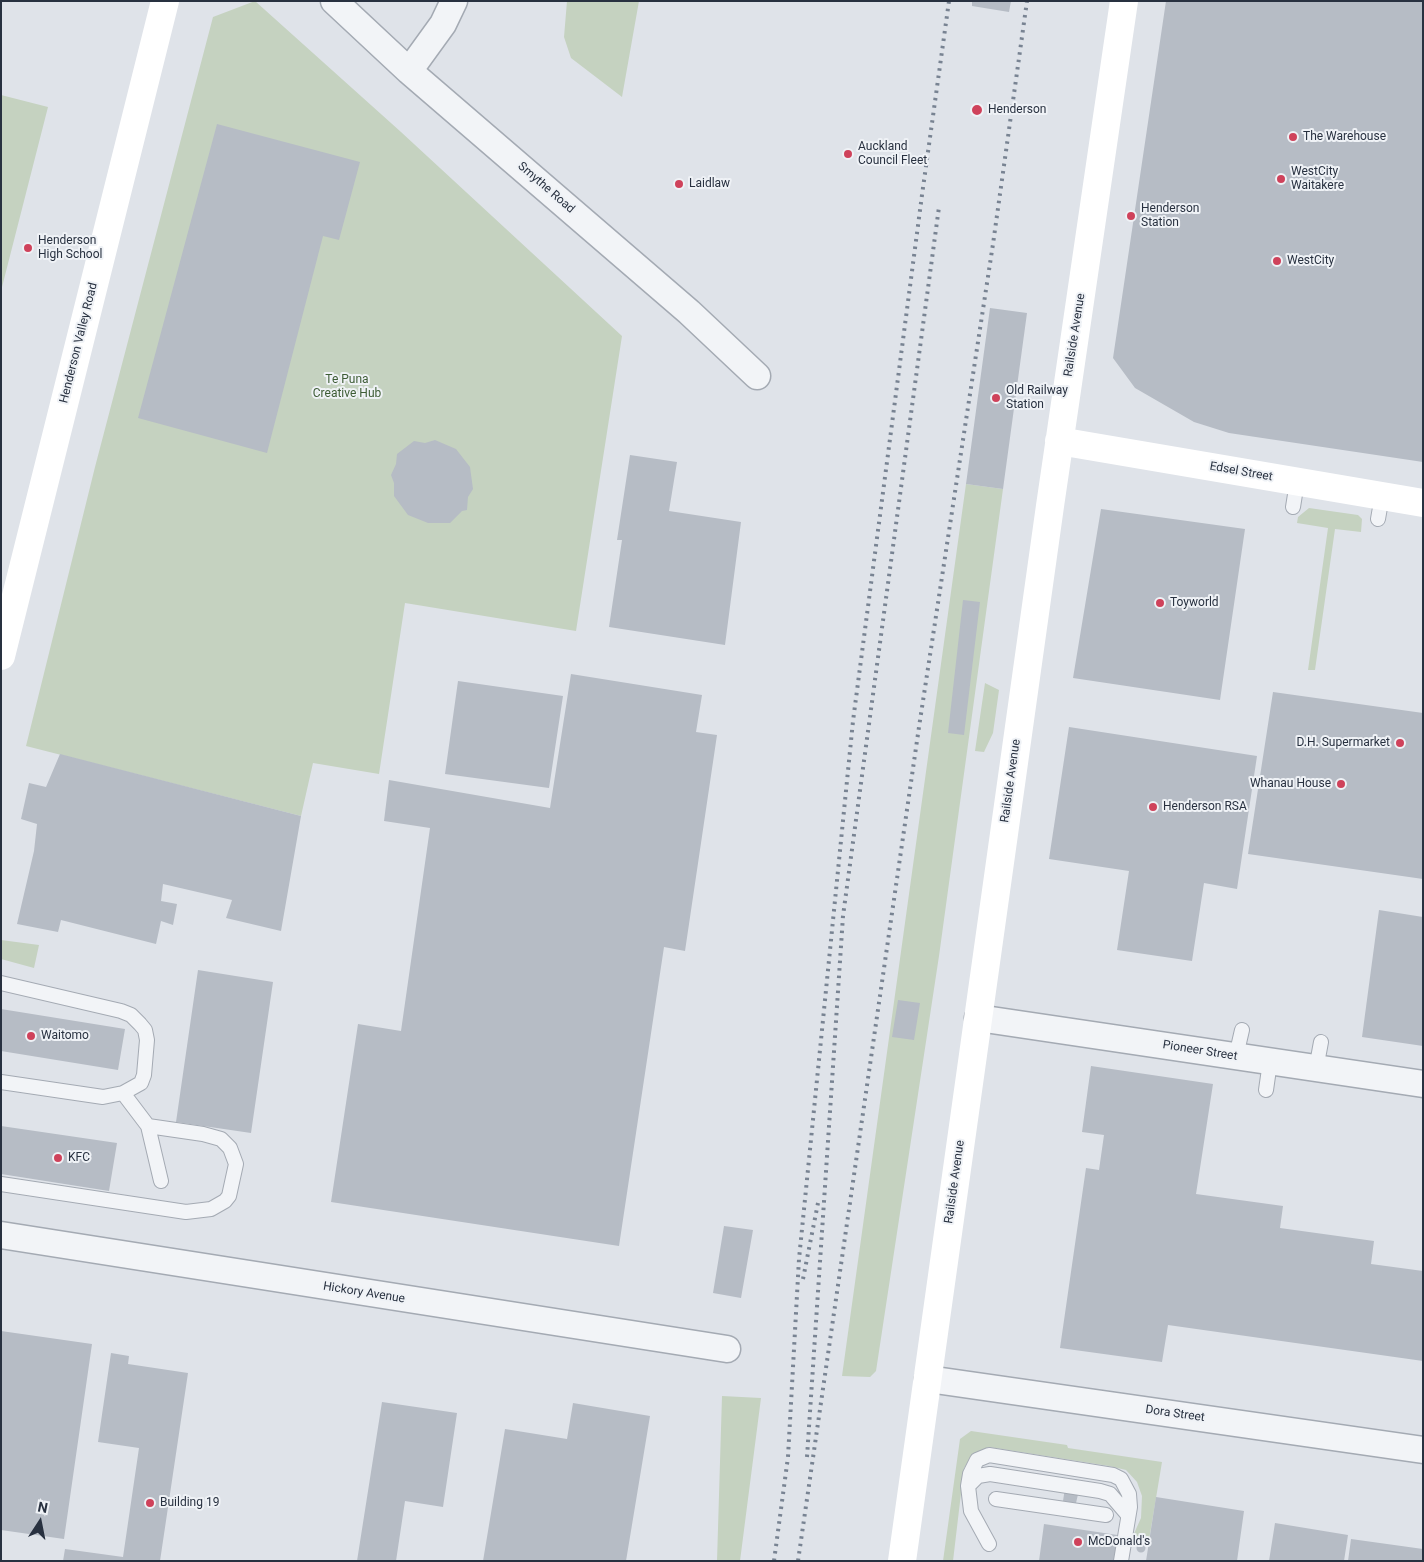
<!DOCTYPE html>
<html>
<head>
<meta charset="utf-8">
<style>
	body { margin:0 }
	#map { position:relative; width:1424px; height:1562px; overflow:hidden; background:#dfe3e9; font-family:Roboto,sans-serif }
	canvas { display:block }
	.frame { position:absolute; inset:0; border:2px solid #283140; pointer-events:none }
	.north { position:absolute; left:15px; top:1497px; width:50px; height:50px; -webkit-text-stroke:4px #eff2f6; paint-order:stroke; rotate:11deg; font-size:14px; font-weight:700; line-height:20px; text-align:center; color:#283140 }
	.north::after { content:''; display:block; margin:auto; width:18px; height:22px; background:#283140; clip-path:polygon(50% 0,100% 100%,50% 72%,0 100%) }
</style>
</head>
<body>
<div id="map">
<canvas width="1424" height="1562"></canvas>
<div class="frame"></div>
<div class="north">N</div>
</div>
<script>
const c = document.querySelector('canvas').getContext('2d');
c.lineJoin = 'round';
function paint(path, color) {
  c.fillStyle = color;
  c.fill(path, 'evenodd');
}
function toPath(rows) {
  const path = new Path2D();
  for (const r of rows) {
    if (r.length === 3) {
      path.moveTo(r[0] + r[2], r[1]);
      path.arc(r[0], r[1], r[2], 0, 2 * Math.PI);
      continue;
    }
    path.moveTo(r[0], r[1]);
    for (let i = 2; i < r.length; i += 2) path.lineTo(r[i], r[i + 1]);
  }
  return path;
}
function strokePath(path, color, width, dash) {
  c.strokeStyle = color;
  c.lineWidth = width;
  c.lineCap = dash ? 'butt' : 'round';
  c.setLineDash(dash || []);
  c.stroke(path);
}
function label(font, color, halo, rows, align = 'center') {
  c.font = font + ' Roboto,sans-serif';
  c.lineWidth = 4;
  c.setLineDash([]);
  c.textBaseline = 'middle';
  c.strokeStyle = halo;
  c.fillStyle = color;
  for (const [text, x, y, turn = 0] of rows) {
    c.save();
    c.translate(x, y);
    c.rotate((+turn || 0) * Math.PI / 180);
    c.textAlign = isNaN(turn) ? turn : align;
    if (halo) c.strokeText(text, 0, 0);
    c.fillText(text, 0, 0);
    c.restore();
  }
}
const green = toPath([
	[255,1,401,132,622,336,576,631,405,603,379,774,313,763,301,816,26,746,95,467,213,17],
	[567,1,639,1,622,97,571,58,564,37],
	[1,95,48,107,1,291],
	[966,484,1003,489,939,956,876,1371,870,1377,842,1376],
	[1309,508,1358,515,1362,519,1361,532,1335,529,1315,670,1308,670,1328,528,1297,523,1298,517],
	[985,683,999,690,993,733,984,752,975,751],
	[1,940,39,945,34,968,1,959],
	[722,1396,761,1398,740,1561,717,1561],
	[971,1431,1067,1445,1068,1448,1162,1462,1149,1540,1132,1538,1141,1518,1142,1496,1137,1482,1126,1470,1109,1466,989,1447,974,1454,964,1468,953,1561,943,1561,960,1439]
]);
const building = toPath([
	[972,1,1011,1,1009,12,972,6],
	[1166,1,1423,1,1423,462,1229,433,1194,422,1135,388,1113,358],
	[217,124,360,162,339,240,323,236,267,453,138,418],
	[990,308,1027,313,1003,489,966,484],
	[435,440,456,449,470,467,473,489,468,497,467,510,462,511,450,523,428,523,408,515,394,496,394,483,391,475,396,464,397,454,414,441,425,443],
	[630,455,677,462,669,511,741,522,725,645,609,627,622,540,617,540],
	[1101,509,1245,529,1220,700,1073,678],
	[963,600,980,602,964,735,948,733],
	[571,674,702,695,696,732,717,735,685,951,664,947,619,1246,331,1202,358,1024,401,1031,430,828,384,821,389,780,550,808],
	[458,681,563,696,549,788,445,774],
	[1273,692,1423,713,1423,879,1248,854],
	[1069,727,1257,756,1237,889,1204,883,1192,961,1117,950,1129,871,1049,859],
	[60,754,301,816,281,931,226,918,232,900,163,884,161,901,177,904,173,925,161,921,156,944,61,920,58,932,17,924,34,851,37,824,21,819,29,783,46,787],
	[1379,910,1423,917,1423,1046,1362,1037],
	[198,970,273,982,251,1133,176,1122],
	[898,1000,920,1003,914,1040,892,1037],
	[1,1009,125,1029,118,1070,1,1051],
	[1091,1066,1213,1084,1196,1194,1283,1206,1280,1228,1374,1241,1371,1264,1423,1271,1423,1361,1168,1325,1162,1362,1060,1348,1086,1168,1099,1170,1104,1135,1082,1132],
	[1,1126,117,1143,109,1191,1,1174],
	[724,1226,753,1230,741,1298,713,1293],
	[1,1331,92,1344,64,1539,1,1530],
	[111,1353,129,1356,128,1364,188,1373,160,1561,63,1561,65,1549,123,1557,139,1448,98,1442],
	[382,1402,457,1413,443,1507,405,1501,396,1561,357,1561],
	[573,1403,650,1416,626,1561,483,1561,505,1429,567,1439],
	[1065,1488,1079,1490,1076,1503,1063,1501],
	[1156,1497,1244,1511,1237,1561,1146,1561],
	[1275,1523,1348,1535,1344,1561,1269,1561],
	[1044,1524,1124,1536,1120,1561,1039,1561],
	[1351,1539,1423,1549,1423,1561,1348,1561],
	[1141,1548,4.5]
]);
const lane = toPath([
	[1293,507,1297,482],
	[1378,519,1382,496],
	[1,983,121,1011,131,1015,140,1024,145,1030,147,1040,144,1075,141,1083,123,1093,103,1097,1,1082],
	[1236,1056,1242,1030],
	[1316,1069,1321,1042],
	[1266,1090,1270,1062],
	[123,1093,148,1126,161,1181],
	[1,1184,186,1212,211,1209,225,1201,229,1196,236,1164,230,1148,221,1139,203,1134,148,1126],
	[968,1486,978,1476,990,1474,1100,1491,1110,1494,1128,1515],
	[996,1499,1106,1515],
	[989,1544,971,1511,968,1486,970,1474,977,1460,989,1455,1113,1475,1121,1479,1129,1494,1130,1507,1121,1561]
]);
const street = toPath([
	[334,1,409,71,689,312,757,376],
	[409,71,443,24,454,1],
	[978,1018,1423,1084],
	[1,1235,727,1349],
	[928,1379,1423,1450]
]);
const secondary = toPath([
	[1059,441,1423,503],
	[1,656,165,1],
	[902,1561,1050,506,1124,1]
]);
const rail = toPath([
	[803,1279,818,1203],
	[807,1457,843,916,939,207],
	[774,1561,788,1457,799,1259,853,721,922,195,949,1],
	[798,1561,919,727,993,244,1027,1]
]);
const markers = [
	[977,110,6,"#cf425b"],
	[1293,137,5,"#cf425b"],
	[848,154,5,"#cf425b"],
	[1281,179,5,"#cf425b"],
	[679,184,5,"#cf425b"],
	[1131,216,5,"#cf425b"],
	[28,248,5,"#cf425b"],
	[1277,261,5,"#cf425b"],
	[996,398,5,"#cf425b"],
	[1160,603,5,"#cf425b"],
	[1400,743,5,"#cf425b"],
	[1341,784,5,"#cf425b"],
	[1153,807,5,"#cf425b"],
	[31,1036,5,"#cf425b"],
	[58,1158,5,"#cf425b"],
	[150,1503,5,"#cf425b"],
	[1078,1542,5,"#cf425b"]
];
const poiNames = [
	["Henderson",988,110],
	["The Warehouse",1303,137],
	["Auckland",858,147],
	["Council Fleet",858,161],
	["WestCity",1291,172],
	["Waitakere",1291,186],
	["Laidlaw",689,184],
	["Henderson",1141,209],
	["Station",1141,223],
	["Henderson",38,241],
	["High School",38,255],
	["WestCity",1287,261],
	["Old Railway",1006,391],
	["Station",1006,405],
	["Toyworld",1170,603],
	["D.H. Supermarket",1390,743,"right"],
	["Whanau House",1331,784,"right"],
	["Henderson RSA",1163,807],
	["Waitomo",41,1036],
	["KFC",68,1158],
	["Building 19",160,1503],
	["McDonald's",1088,1542]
];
const streetNames = [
	["Smythe Road",546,188,41],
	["Railside Avenue",1075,335,-81],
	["Henderson Valley Road",79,343,-76],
	["Edsel Street",1241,472,10],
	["Railside Avenue",1011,781,-82],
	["Pioneer Street",1200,1051,9],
	["Railside Avenue",955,1182,-82],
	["Hickory Avenue",364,1293,9],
	["Dora Street",1175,1414,8]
];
const parkNames = [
	["Te Puna",347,380],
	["Creative Hub",347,394]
];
paint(green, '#c5d2c0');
paint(building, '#b6bcc5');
strokePath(lane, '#a4aab3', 16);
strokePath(street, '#a4aab3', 29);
strokePath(lane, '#f2f4f7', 14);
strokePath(street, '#f2f4f7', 26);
strokePath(secondary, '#fff', 28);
strokePath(rail, '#788392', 4, [2.5, 5]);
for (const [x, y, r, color] of markers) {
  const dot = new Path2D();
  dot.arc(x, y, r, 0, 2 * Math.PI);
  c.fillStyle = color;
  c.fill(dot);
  strokePath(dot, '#eff2f6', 2);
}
label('12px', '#283140', '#eff2f6', poiNames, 'left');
label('12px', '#283140', '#eff2f6', streetNames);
label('12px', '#3d5c35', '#eff2f6', parkNames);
</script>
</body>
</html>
